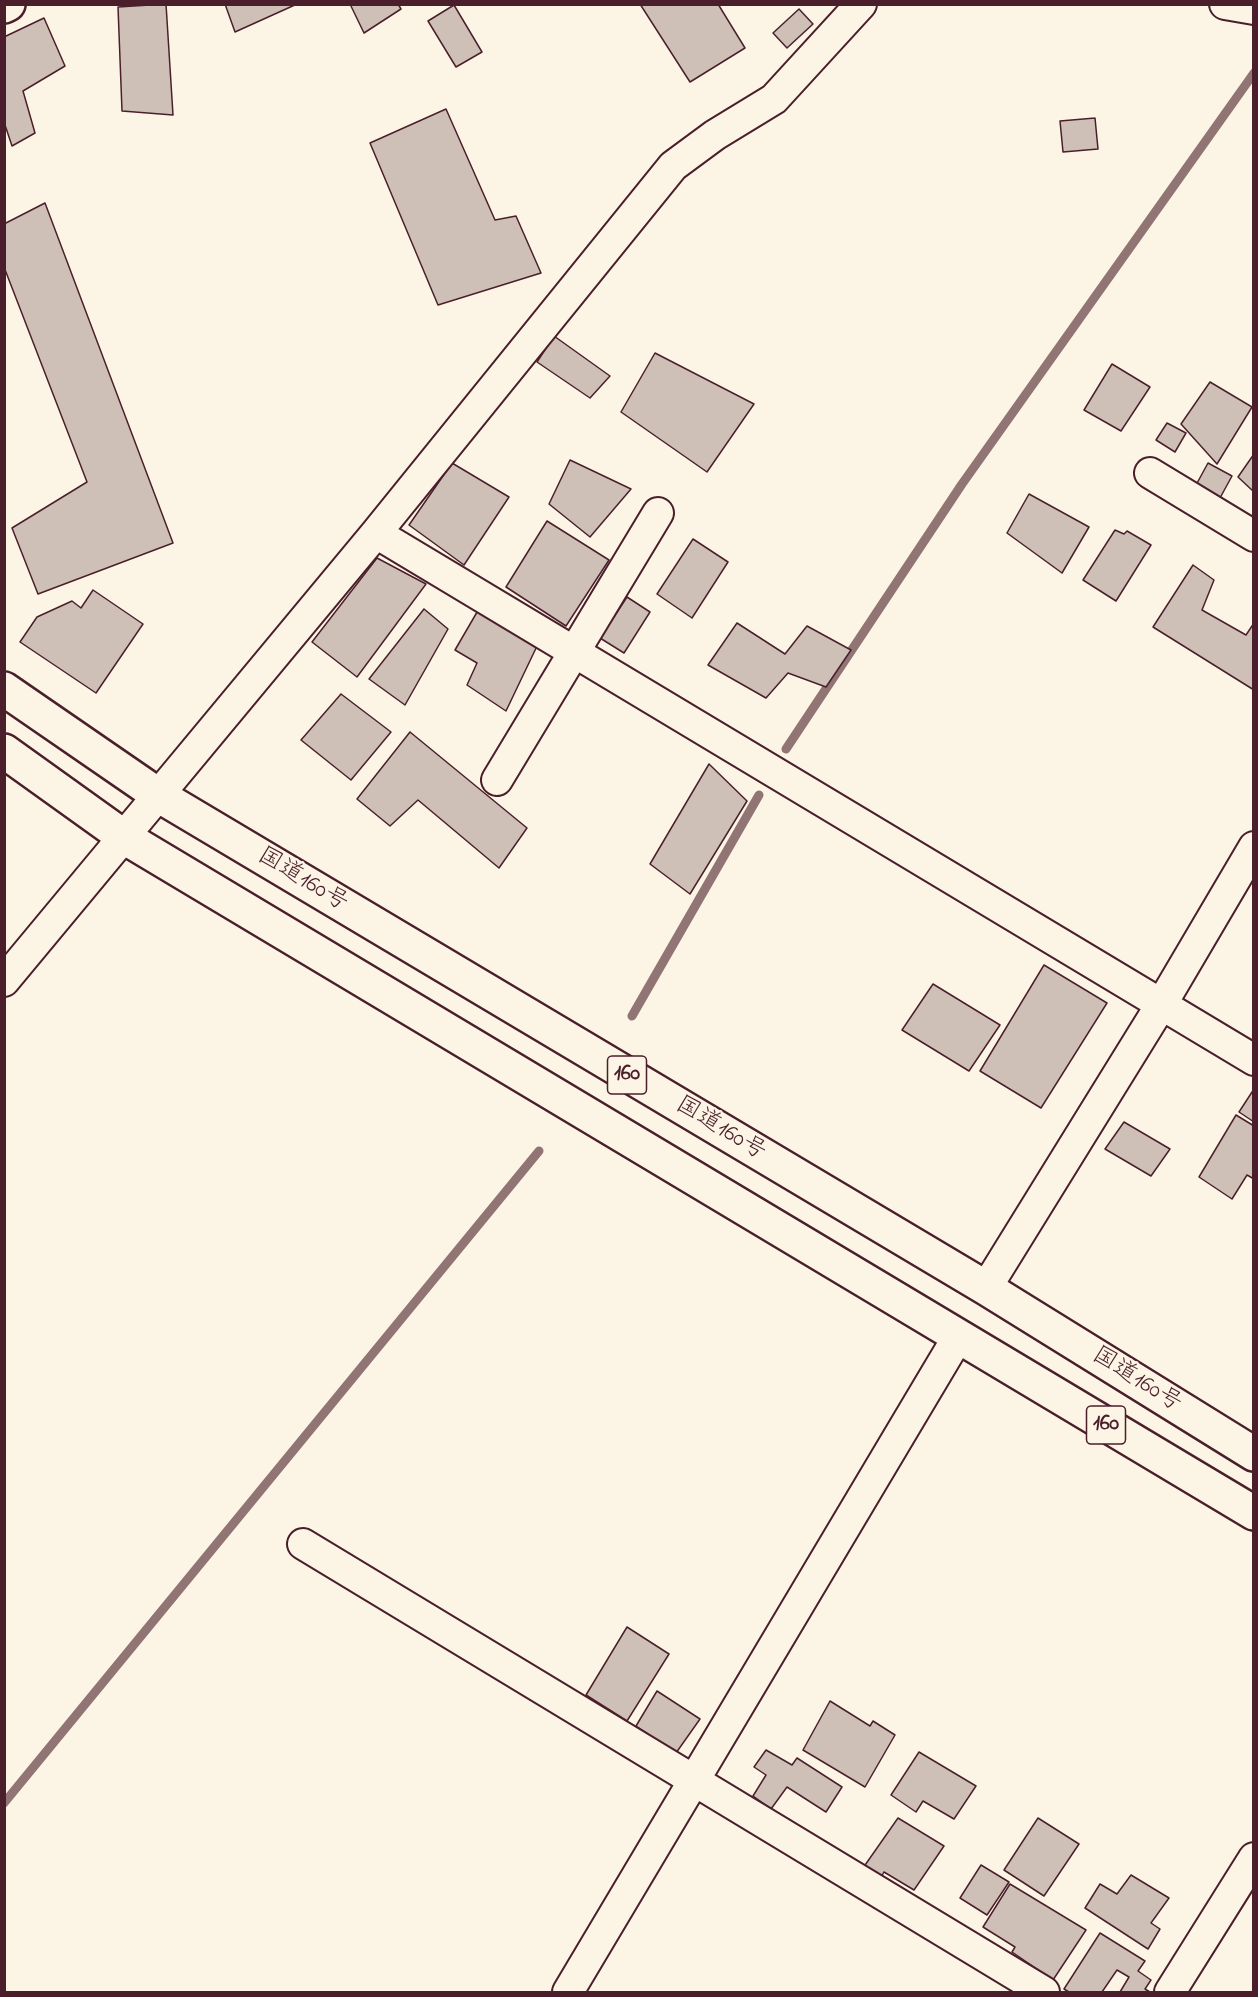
<!DOCTYPE html>
<html>
<head>
<meta charset="utf-8">
<style>
	body { margin:0 }
	#map { position:relative; width:1258px; height:1997px; overflow:hidden; background:#fcf5e5; font-family:"Indie Flower",sans-serif }
	canvas { display:block }
	.frame { position:absolute; inset:0; border:6px solid #4a1f2b; pointer-events:none }
</style>
</head>
<body>
<div id="map">
<canvas width="1258" height="1997"></canvas>
<div class="frame"></div>
</div>
<script>
const c = document.querySelector('canvas').getContext('2d');
c.lineJoin = 'round';
function toPath(rows) {
  const path = new Path2D();
  for (const r of rows) {
    path.moveTo(r[0], r[1]);
    for (let i = 2; i < r.length; i += 2) path.lineTo(r[i], r[i + 1]);
  }
  return path;
}
function strokePath(path, color, width, dash) {
  c.strokeStyle = color;
  c.lineWidth = width;
  c.lineCap = dash ? 'butt' : 'round';
  c.setLineDash(dash || []);
  c.stroke(path);
}
function paint(path, color) {
  c.fillStyle = color;
  c.fill(path, 'evenodd');
}
function label(font, color, halo, rows, align = 'center') {
  c.font = font + ' "Indie Flower","Klee One",sans-serif';
  c.lineWidth = 4.5;
  c.setLineDash([]);
  c.textBaseline = 'middle';
  c.strokeStyle = halo;
  c.fillStyle = color;
  for (const [text, x, y, turn = 0] of rows) {
    c.save();
    c.translate(x, y);
    c.rotate((+turn || 0) * Math.PI / 180);
    c.textAlign = isNaN(turn) ? turn : align;
    if (halo) c.strokeText(text, 0, 0);
    c.fillText(text, 0, 0);
    c.restore();
  }
}
const stream = toPath([
	[786,749,962,484,1254,73],
	[632,1016,759,795],
	[4,1803,539,1151]
]);
const building = toPath([
	[166,4,173,115,122,111,118,7,166,4],
	[225,4,297,4,235,32,225,4],
	[350,4,398,4,401,9,364,33,350,4],
	[640,4,718,4,745,48,690,82,640,4],
	[454,5,482,52,456,67,428,21,454,5],
	[799,9,813,24,787,48,773,33,799,9],
	[44,18,65,66,23,91,35,133,12,146,4,122,4,37,44,18],
	[446,109,495,220,516,216,541,273,438,305,370,143,446,109],
	[1095,118,1098,149,1063,152,1060,121,1095,118],
	[45,203,173,543,38,594,12,528,87,482,4,267,4,224,45,203],
	[554,336,610,376,590,398,537,362,554,336],
	[655,353,754,404,707,472,621,412,655,353],
	[1112,364,1150,387,1121,431,1084,410,1112,364],
	[1210,382,1252,407,1217,464,1181,424,1210,382],
	[1167,423,1186,433,1175,452,1156,440,1167,423],
	[1254,454,1254,492,1238,477,1254,454],
	[570,460,631,489,590,537,549,504,570,460],
	[452,463,509,497,464,565,409,525,452,463],
	[1208,463,1232,476,1220,498,1196,485,1208,463],
	[1029,494,1089,527,1062,573,1007,533,1029,494],
	[547,521,609,560,566,626,506,587,547,521],
	[1115,530,1124,534,1127,531,1151,545,1116,601,1083,580,1115,530],
	[693,539,728,562,692,618,657,594,693,539],
	[377,558,426,584,357,677,312,642,377,558],
	[1193,565,1214,580,1202,610,1246,635,1254,623,1254,690,1153,627,1193,565],
	[93,590,143,624,96,693,20,642,37,617,72,601,81,608,93,590],
	[627,597,650,612,624,653,600,638,627,597],
	[480,607,538,644,506,711,467,685,477,663,455,650,480,607],
	[424,609,448,629,405,705,369,679,424,609],
	[737,623,785,654,807,626,851,650,826,687,788,673,766,698,708,665,737,623],
	[341,694,391,732,351,780,301,740,341,694],
	[410,732,527,828,499,868,418,800,390,826,357,799,410,732],
	[709,764,747,801,690,894,650,864,709,764],
	[1044,965,1107,1003,1041,1108,980,1071,1044,965],
	[933,984,1000,1025,969,1071,902,1030,933,984],
	[1254,1089,1254,1122,1239,1112,1254,1089],
	[1236,1115,1254,1126,1254,1179,1247,1175,1232,1199,1199,1177,1236,1115],
	[1124,1122,1170,1149,1151,1176,1105,1149,1124,1122],
	[627,1627,669,1654,627,1721,586,1695,627,1627],
	[657,1691,700,1719,676,1753,636,1726,657,1691],
	[830,1701,870,1726,873,1721,895,1735,865,1787,803,1750,830,1701],
	[766,1750,792,1765,797,1758,842,1787,826,1812,787,1787,771,1809,753,1796,766,1775,754,1767,766,1750],
	[919,1752,976,1786,954,1819,923,1801,916,1812,891,1795,919,1752],
	[898,1818,944,1846,914,1890,884,1872,880,1879,863,1868,898,1818],
	[1038,1818,1079,1844,1044,1896,1004,1870,1038,1818],
	[981,1865,1009,1882,987,1915,960,1898,981,1865],
	[1131,1875,1169,1898,1151,1923,1160,1929,1148,1949,1085,1908,1100,1884,1117,1894,1131,1875],
	[1010,1884,1086,1930,1053,1980,1012,1952,1015,1947,983,1927,1010,1884],
	[1100,1933,1145,1961,1138,1971,1151,1980,1145,1989,1150,1992,1120,1992,1129,1977,1117,1970,1102,1992,1069,1992,1064,1989,1100,1933]
]);
const street = toPath([
	[1225,4,1254,9],
	[1150,473,1254,536],
	[376,533,1254,1060],
	[497,780,658,513],
	[4,981,376,533,673,166,715,135,774,99,861,4],
	[986,1288,1161,1005,1254,847],
	[303,1544,1044,1992],
	[568,1992,958,1337],
	[1170,1992,1254,1858]
]);
const secondary = toPath([
	[4,6,8,4]
]);
const highway = toPath([
	[4,689,158,795,986,1288,1254,1454],
	[4,751,124,837,1254,1513]
]);
const shields = [
	[627,1075,39],
	[1106,1425,39]
];
const shieldNames = [
	["160",627,1075],
	["160",1106,1425]
];
const streetNames = [
	["国道160号",302,881,31],
	["国道160号",720,1130,31],
	["国道160号",1136,1381,32]
];
strokePath(stream, '#917474', 9);
paint(building, '#cfc0b7');
strokePath(building, '#4a1f2b', 1.5);
strokePath(street, '#4a1f2b', 34);
strokePath(secondary, '#4a1f2b', 38);
strokePath(highway, '#4a1f2b', 38);
strokePath(street, '#fcf5e5', 30);
strokePath(secondary, '#fcf5e5', 33);
strokePath(highway, '#fcf5e5', 33);
for (const [x, y, w] of shields) {
  const box = new Path2D();
  box.roundRect(x - w / 2, y - 19, w, 38, 4.5);
  c.fillStyle = '#fcf5e5';
  c.fill(box);
  strokePath(box, '#4a1f2b', 1.5);
}
label('bold 22px', '#4a1f2b', null, shieldNames);
label('24px', '#4a1f2b', '#fcf5e5', streetNames);
</script>
</body>
</html>
